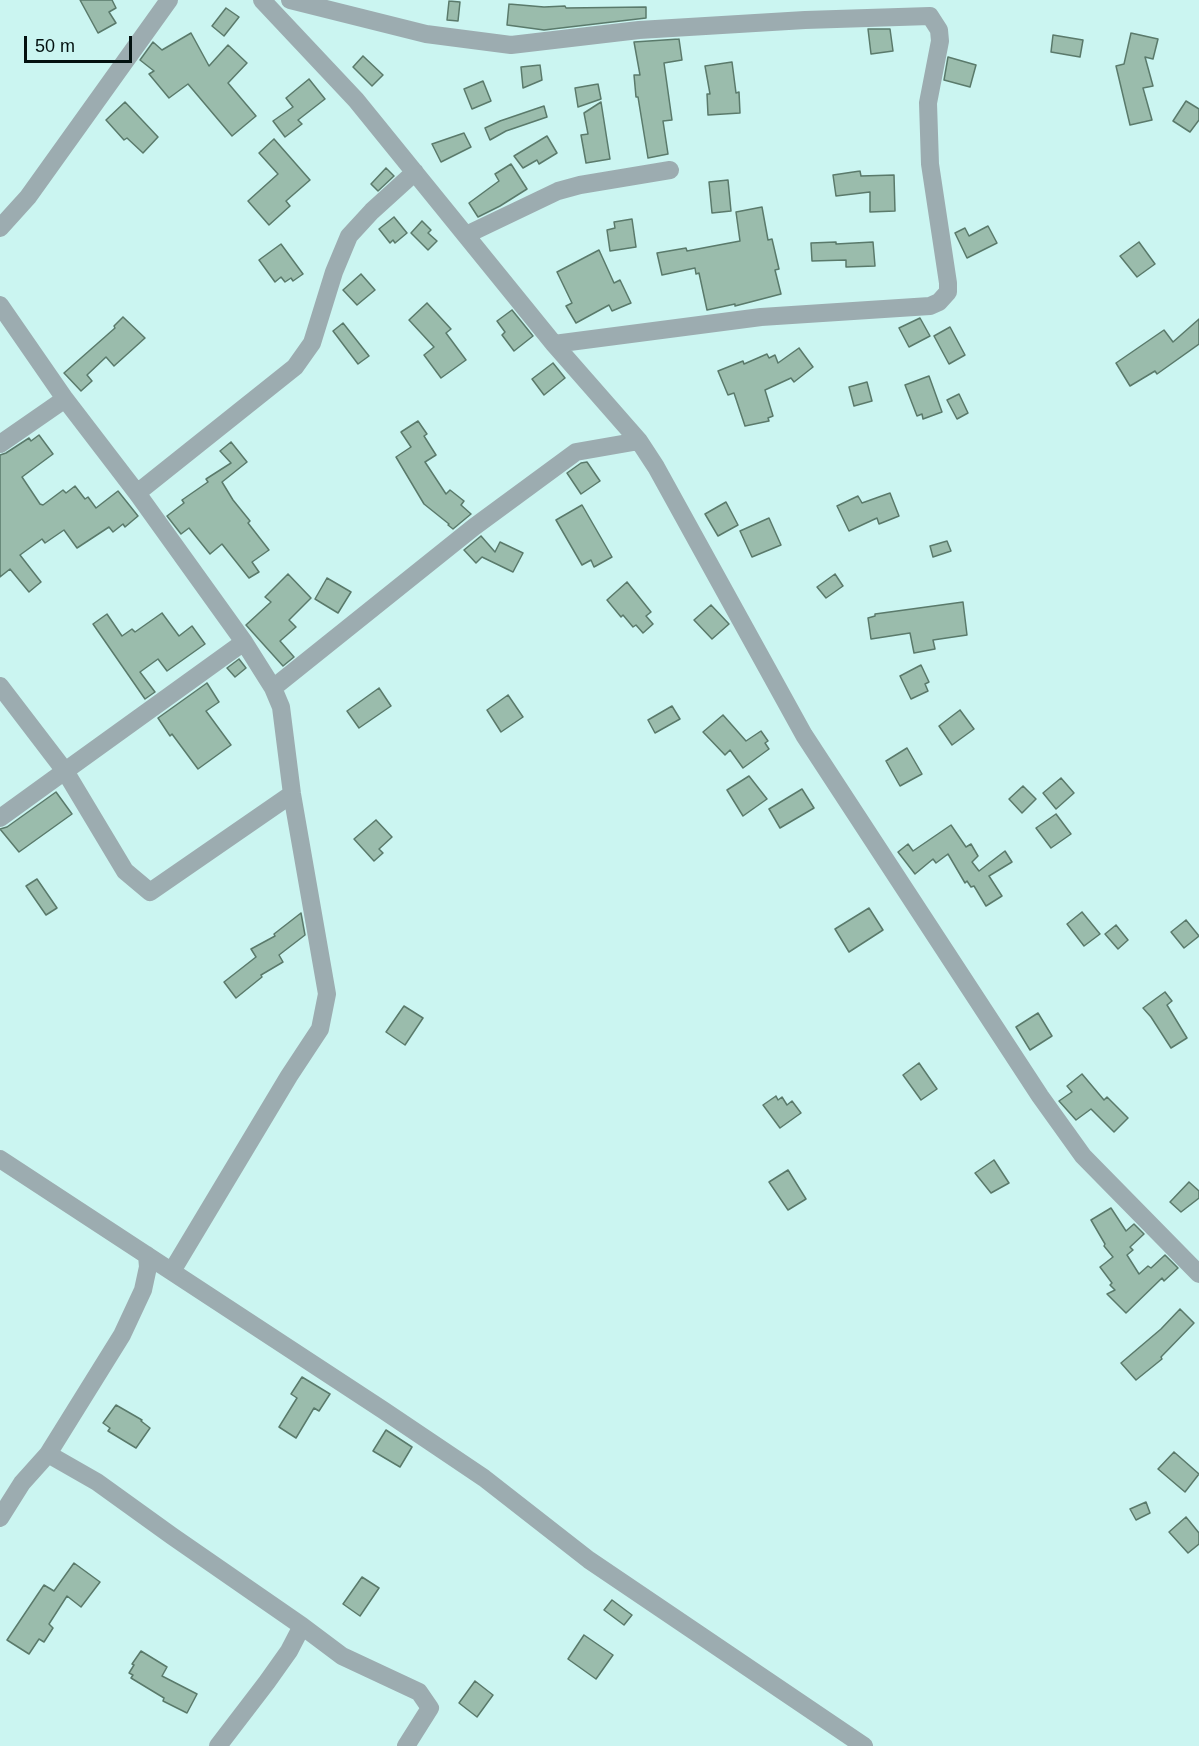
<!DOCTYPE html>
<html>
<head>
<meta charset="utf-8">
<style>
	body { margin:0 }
	#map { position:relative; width:1199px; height:1746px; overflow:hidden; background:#cbf5f1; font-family:Helvetica,sans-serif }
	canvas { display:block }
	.scale { position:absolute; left:24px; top:36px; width:108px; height:27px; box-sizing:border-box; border:3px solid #031110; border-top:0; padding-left:8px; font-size:18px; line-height:21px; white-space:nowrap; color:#031110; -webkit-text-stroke:4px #cbf5f1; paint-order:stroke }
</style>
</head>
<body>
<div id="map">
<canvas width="1199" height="1746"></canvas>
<div class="scale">50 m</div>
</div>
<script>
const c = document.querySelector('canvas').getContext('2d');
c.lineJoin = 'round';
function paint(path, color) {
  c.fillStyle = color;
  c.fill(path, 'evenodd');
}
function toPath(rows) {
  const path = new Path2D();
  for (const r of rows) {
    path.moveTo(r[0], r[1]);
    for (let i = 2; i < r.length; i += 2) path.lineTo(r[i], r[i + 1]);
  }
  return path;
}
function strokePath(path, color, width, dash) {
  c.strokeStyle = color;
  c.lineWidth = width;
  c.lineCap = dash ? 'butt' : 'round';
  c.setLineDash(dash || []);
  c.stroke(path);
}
const building = toPath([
	[80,0,112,0,116,8,109,12,116,23,98,33,80,0],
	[449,1,460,2,458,21,447,20,449,1],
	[509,4,544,7,565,6,566,8,646,7,646,18,544,30,507,25,509,4],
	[226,8,239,17,224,36,212,26,226,8],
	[868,29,890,29,893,51,871,54,868,29],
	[191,33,209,66,228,45,247,63,228,83,256,116,232,136,188,84,169,98,149,74,154,71,140,60,153,42,162,50,191,33],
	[1131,33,1158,39,1153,59,1145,57,1153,86,1143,88,1152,120,1130,125,1116,66,1124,64,1131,33],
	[1053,35,1083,40,1080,57,1051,52,1053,35],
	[679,39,682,60,664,63,672,120,663,121,668,154,648,158,638,97,636,97,634,75,640,75,634,42,679,39],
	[363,56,383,75,372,86,353,67,363,56],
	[948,57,976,65,970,87,944,80,948,57],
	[732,62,736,93,739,92,740,113,708,115,707,94,710,94,705,66,732,62],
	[540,65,542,80,523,88,521,67,540,65],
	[309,79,325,99,298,120,302,124,285,137,273,121,293,107,286,98,309,79],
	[483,81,491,101,472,109,464,89,483,81],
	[598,84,601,99,578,107,575,88,598,84],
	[1186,101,1199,109,1199,120,1190,132,1173,121,1186,101],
	[125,102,158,137,143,153,127,138,124,140,106,120,125,102],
	[601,102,610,159,586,163,581,135,588,134,584,113,601,102],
	[544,106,547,117,506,131,490,140,485,128,500,121,544,106],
	[464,133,471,147,441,162,432,144,464,133],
	[547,136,557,153,539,164,537,160,523,168,514,156,547,136],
	[274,139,310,180,286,201,290,206,269,225,248,201,278,174,259,153,274,139],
	[511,164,527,189,500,206,478,217,469,203,499,181,495,174,511,164],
	[386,168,394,176,378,191,371,184,386,168],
	[860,171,861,176,894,175,895,211,870,212,870,192,836,196,833,175,860,171],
	[728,180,731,211,712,213,709,182,728,180],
	[762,207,768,240,772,239,779,269,775,270,781,294,735,306,735,304,707,310,699,273,696,274,695,268,662,275,657,253,686,248,687,251,740,241,736,212,762,207],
	[394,217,407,233,395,243,393,240,390,243,379,229,394,217],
	[632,219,636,247,610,251,607,230,615,228,614,222,632,219],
	[422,221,431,230,428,233,437,241,428,250,411,233,422,221],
	[988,226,997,243,967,258,955,233,965,228,969,236,988,226],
	[836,242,836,244,873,242,875,266,846,267,846,260,812,261,811,243,836,242],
	[1139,242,1155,264,1137,277,1120,256,1139,242],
	[281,244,303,274,293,281,291,278,285,282,281,277,275,282,259,260,281,244],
	[599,250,614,283,620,280,631,303,612,311,609,305,576,323,566,306,572,303,557,272,599,250],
	[361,274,375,290,357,305,343,290,361,274],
	[427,303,451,329,446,333,466,360,441,378,424,355,434,347,409,320,427,303],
	[512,310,533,336,514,351,502,335,505,332,497,321,512,310],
	[123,317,145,338,114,366,106,357,87,375,92,381,81,391,64,373,115,328,114,326,123,317],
	[920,318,930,336,909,347,899,328,920,318],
	[1199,319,1199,344,1157,374,1155,371,1130,386,1116,363,1164,330,1173,342,1199,319],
	[343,323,369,356,358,364,333,331,343,323],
	[950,327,965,355,949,364,934,336,950,327],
	[799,348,813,367,794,382,791,378,765,390,773,416,768,418,769,421,745,426,734,393,728,395,718,371,743,361,744,364,767,354,769,358,775,355,778,363,799,348],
	[553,363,565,378,544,395,532,379,553,363],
	[929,376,942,412,923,419,922,414,917,416,905,385,929,376],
	[867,382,872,401,854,406,849,387,867,382],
	[959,394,968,413,957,419,947,400,959,394],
	[418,421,427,434,424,436,436,455,425,462,446,494,450,490,464,501,461,505,471,514,453,529,448,525,449,524,424,504,396,457,411,447,401,432,418,421],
	[39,435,53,454,22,477,40,504,43,505,63,490,66,493,75,486,85,499,88,497,96,508,118,491,138,516,125,527,123,524,113,532,109,527,77,548,64,530,45,543,42,539,20,555,41,582,29,592,10,569,0,577,0,455,6,453,29,438,31,441,39,435],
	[231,442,247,462,222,482,233,500,250,521,248,523,269,550,252,562,259,572,249,578,222,544,210,554,189,528,181,534,167,516,184,503,182,500,208,482,206,479,231,463,220,451,231,442],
	[587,462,600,481,581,494,567,473,581,463,587,462],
	[890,493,899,516,879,524,877,518,849,531,837,506,858,496,862,503,890,493],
	[726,502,738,525,718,536,705,514,726,502],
	[582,505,612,557,594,567,591,560,582,565,556,520,582,505],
	[769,518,781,545,752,557,740,531,769,518],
	[481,536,495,552,500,542,523,553,513,572,482,557,476,563,464,550,481,536],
	[947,541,951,551,933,557,930,546,947,541],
	[288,574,311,598,289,620,296,627,280,641,294,657,283,666,246,625,271,602,265,597,288,574],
	[835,574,843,586,826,598,817,587,835,574],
	[327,578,351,592,338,613,315,599,327,578],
	[627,582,651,612,646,616,653,624,643,633,636,625,633,627,623,615,621,617,607,600,627,582],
	[963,602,967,635,933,640,935,649,914,653,910,633,871,639,868,618,875,616,875,614,963,602],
	[711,605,729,624,712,639,694,620,711,605],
	[162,613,179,636,192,626,205,644,167,671,158,659,140,672,155,692,145,699,93,624,107,614,122,636,132,629,135,632,162,613],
	[239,659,246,668,235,677,227,668,239,659],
	[921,665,929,682,925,684,928,691,911,699,900,676,921,665],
	[207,683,219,702,206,711,231,745,198,769,172,734,170,736,158,718,207,683],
	[379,688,391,706,359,728,347,711,379,688],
	[508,695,523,717,501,732,487,710,508,695],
	[672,706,680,719,655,733,648,720,672,706],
	[960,710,974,729,952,745,939,726,960,710],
	[723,715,746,741,761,731,768,741,765,743,769,749,743,768,730,750,725,755,703,732,723,715],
	[907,748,922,774,900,786,886,761,907,748],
	[749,776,767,799,743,816,727,790,749,776],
	[1061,778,1074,793,1056,809,1043,793,1061,778],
	[1023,786,1036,799,1022,813,1009,799,1023,786],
	[802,789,814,808,780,828,769,809,802,789],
	[56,792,72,814,19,852,0,829,7,827,56,792],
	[1056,814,1071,834,1051,848,1036,828,1056,814],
	[376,820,392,837,379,849,383,853,374,861,354,839,376,820],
	[951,825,966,847,971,844,978,856,972,862,979,871,1005,851,1012,862,989,876,1002,896,986,906,974,886,971,887,967,881,965,883,948,854,936,863,933,859,915,874,898,852,908,844,913,851,951,825],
	[37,879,57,908,46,915,26,886,37,879],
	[869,908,883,930,849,952,835,929,869,908],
	[1082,912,1100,934,1084,946,1067,924,1082,912],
	[301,913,305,935,279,955,283,962,261,975,262,977,236,998,224,982,256,957,251,949,275,936,274,934,301,913],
	[1186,920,1199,936,1184,948,1171,932,1186,920],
	[1116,925,1128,940,1118,949,1105,934,1116,925],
	[1165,992,1172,1001,1167,1005,1187,1038,1171,1048,1151,1017,1143,1008,1165,992],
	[404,1006,423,1018,405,1045,386,1032,404,1006],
	[1038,1013,1052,1036,1030,1050,1016,1027,1038,1013],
	[919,1063,937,1089,921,1100,903,1075,919,1063],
	[1082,1074,1104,1100,1107,1097,1128,1118,1114,1132,1091,1109,1076,1120,1059,1101,1072,1092,1067,1086,1082,1074],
	[776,1096,778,1100,782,1097,787,1105,792,1101,801,1113,780,1128,763,1105,776,1096],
	[994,1160,1009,1183,991,1193,975,1173,994,1160],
	[788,1170,806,1199,788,1210,769,1182,788,1170],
	[1189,1182,1199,1191,1199,1198,1181,1212,1170,1202,1189,1182],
	[1111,1208,1126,1231,1134,1224,1144,1234,1130,1247,1133,1250,1127,1255,1139,1274,1148,1266,1151,1268,1165,1255,1178,1268,1164,1281,1162,1278,1126,1313,1107,1294,1115,1290,1110,1285,1112,1283,1100,1267,1113,1257,1104,1246,1105,1244,1091,1220,1111,1208],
	[1180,1309,1194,1323,1161,1357,1162,1359,1136,1380,1121,1363,1161,1329,1180,1309],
	[302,1377,330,1394,319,1411,314,1408,296,1438,279,1427,297,1398,291,1394,302,1377],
	[116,1405,142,1420,141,1421,150,1428,136,1448,108,1431,110,1428,103,1423,116,1405],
	[386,1430,412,1447,400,1467,373,1451,386,1430],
	[1174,1452,1199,1474,1185,1492,1158,1469,1174,1452],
	[1146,1502,1150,1513,1136,1520,1130,1509,1146,1502],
	[1186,1517,1199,1533,1199,1544,1188,1553,1169,1532,1186,1517],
	[74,1563,100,1582,81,1607,67,1596,49,1624,53,1628,44,1642,39,1639,29,1654,7,1640,44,1585,54,1591,74,1563],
	[362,1577,379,1588,360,1616,343,1604,362,1577],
	[612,1600,632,1615,624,1625,604,1610,612,1600],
	[584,1635,613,1655,596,1679,568,1659,584,1635],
	[141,1651,167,1667,162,1676,197,1694,187,1713,163,1701,164,1698,131,1678,133,1675,129,1673,134,1665,132,1664,141,1651],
	[475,1681,493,1695,477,1717,459,1703,475,1681]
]);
const minor = toPath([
	[262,0,356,100,554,344,639,441,656,467,804,735,1040,1096,1083,1156,1199,1274],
	[290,0,426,34,511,45,639,30,805,20,930,16,939,30,940,41,928,103,930,164,948,283,948,292,939,302,930,306,761,317,554,344],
	[0,228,28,197,169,0],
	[466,235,558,191,580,185,670,170],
	[0,305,65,399,137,493,244,642,273,688,281,707,292,794,327,994,320,1029,289,1076,172,1271],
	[0,444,65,399],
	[137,493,295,367,312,343,334,272,349,236,372,211,415,172],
	[244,642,65,771,125,871,150,892,292,794],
	[0,686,65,771,0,818],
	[273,688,474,527,576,452,639,441],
	[0,1159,383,1410,484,1478,589,1560,864,1746],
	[48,1454,97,1482,172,1536,302,1626,289,1651,267,1682,218,1746],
	[0,1518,22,1483,48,1454,122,1335,143,1290,148,1267,147,1255],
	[302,1626,342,1656,419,1692,430,1708,406,1746]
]);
paint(building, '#9abcac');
strokePath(building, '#5a7a6b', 1.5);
strokePath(minor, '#9cacb0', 18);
</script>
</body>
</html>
